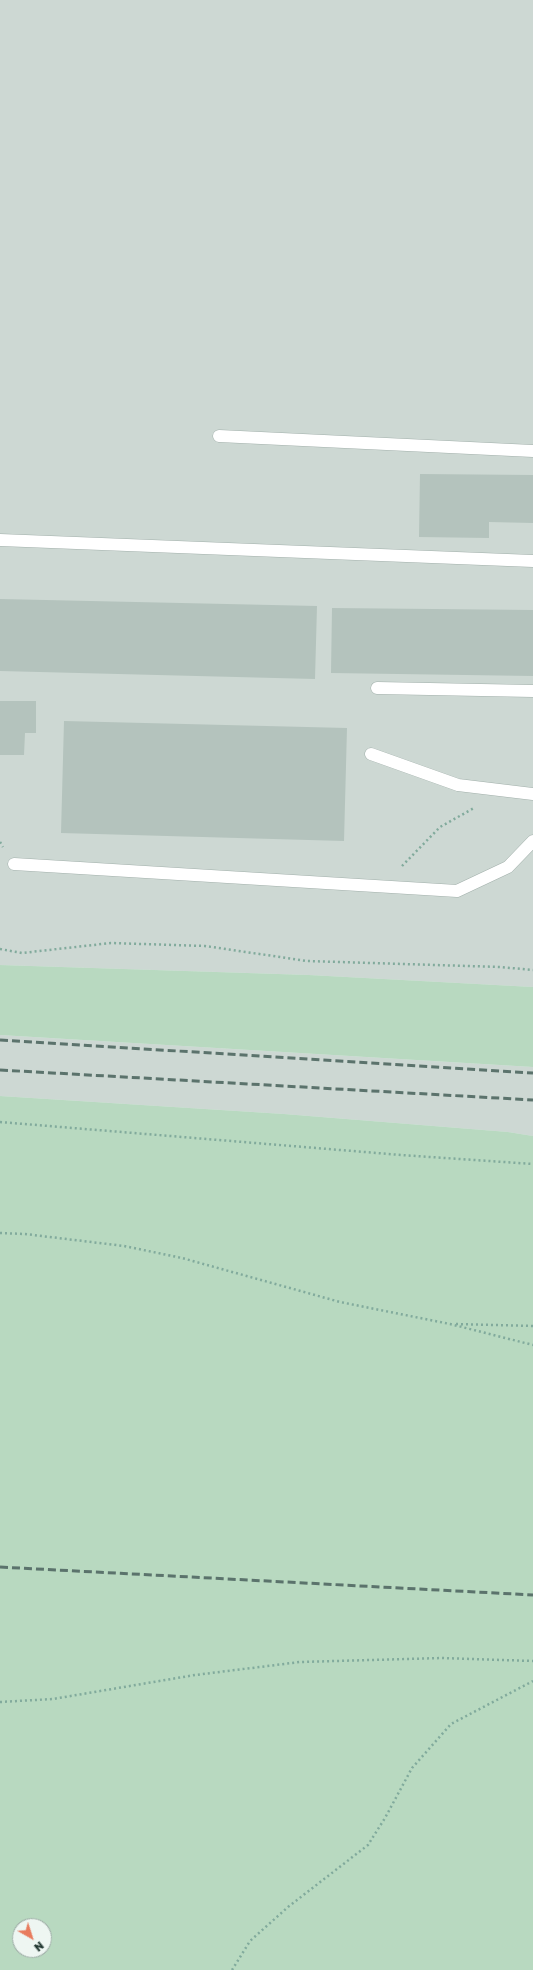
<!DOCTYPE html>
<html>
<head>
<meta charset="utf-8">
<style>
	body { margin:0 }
	#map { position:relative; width:533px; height:1970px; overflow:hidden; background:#dee9e4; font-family:"Golos Text",sans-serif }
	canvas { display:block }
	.north { position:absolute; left:12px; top:1918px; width:40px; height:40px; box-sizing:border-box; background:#eef6f2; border:1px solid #9caaa5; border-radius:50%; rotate:141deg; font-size:11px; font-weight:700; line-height:16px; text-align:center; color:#213731 }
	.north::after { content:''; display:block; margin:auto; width:14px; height:18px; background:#e87b5d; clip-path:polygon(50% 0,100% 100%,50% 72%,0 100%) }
</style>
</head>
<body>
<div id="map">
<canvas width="533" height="1970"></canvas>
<div class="north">N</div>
</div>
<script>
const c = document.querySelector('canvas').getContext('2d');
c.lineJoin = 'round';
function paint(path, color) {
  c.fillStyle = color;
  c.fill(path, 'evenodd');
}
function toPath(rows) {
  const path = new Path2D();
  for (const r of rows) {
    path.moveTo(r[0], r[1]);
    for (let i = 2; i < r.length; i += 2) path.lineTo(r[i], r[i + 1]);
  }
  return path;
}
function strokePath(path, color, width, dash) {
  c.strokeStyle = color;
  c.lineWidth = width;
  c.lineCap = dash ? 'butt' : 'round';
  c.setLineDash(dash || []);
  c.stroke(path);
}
const built = toPath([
	[0,0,533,0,533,987,309,975,0,965],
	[0,1035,533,1067,533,1136,508,1132,284,1114,0,1096]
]);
const green = toPath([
	[0,965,309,975,533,987,533,1067,0,1035],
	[0,1096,284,1114,508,1132,533,1136,533,1970,0,1970],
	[20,1926,44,1926,44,1950,20,1950]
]);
const building = toPath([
	[420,474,533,475,533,523,489,522,489,538,419,537],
	[0,599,317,606,315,679,0,671],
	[332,608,533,610,533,676,331,673],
	[0,701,36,701,36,733,25,733,24,755,0,755],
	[64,721,347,728,344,841,61,833]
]);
const path = toPath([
	[0,842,3,847],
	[402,866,440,827,474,808],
	[0,949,22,953,111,943,205,946,307,961,500,967,533,970],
	[0,1122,401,1155,533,1164],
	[0,1233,25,1234,124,1246,182,1258,340,1302,450,1324,533,1345],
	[456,1324,533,1326],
	[0,1702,53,1699,195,1675,300,1662,442,1658,533,1661],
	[232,1970,250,1941,288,1907,368,1845,385,1818,412,1768,451,1724,533,1681]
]);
const service = toPath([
	[219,436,533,451],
	[0,540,533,561],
	[377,688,533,691],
	[371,754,458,785,533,794],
	[14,864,457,891,508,867,533,841]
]);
const rail = toPath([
	[0,1040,533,1073],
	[0,1070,533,1100],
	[0,1567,533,1595]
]);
paint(built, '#cdd8d3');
paint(green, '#b8d9c0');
paint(building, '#b4c3bd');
strokePath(service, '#a2b0ab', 13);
strokePath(path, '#81aa9c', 2.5, [2, 3]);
strokePath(service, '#fff', 12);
strokePath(rail, '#5b736c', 3, [8, 4]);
</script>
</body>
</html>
